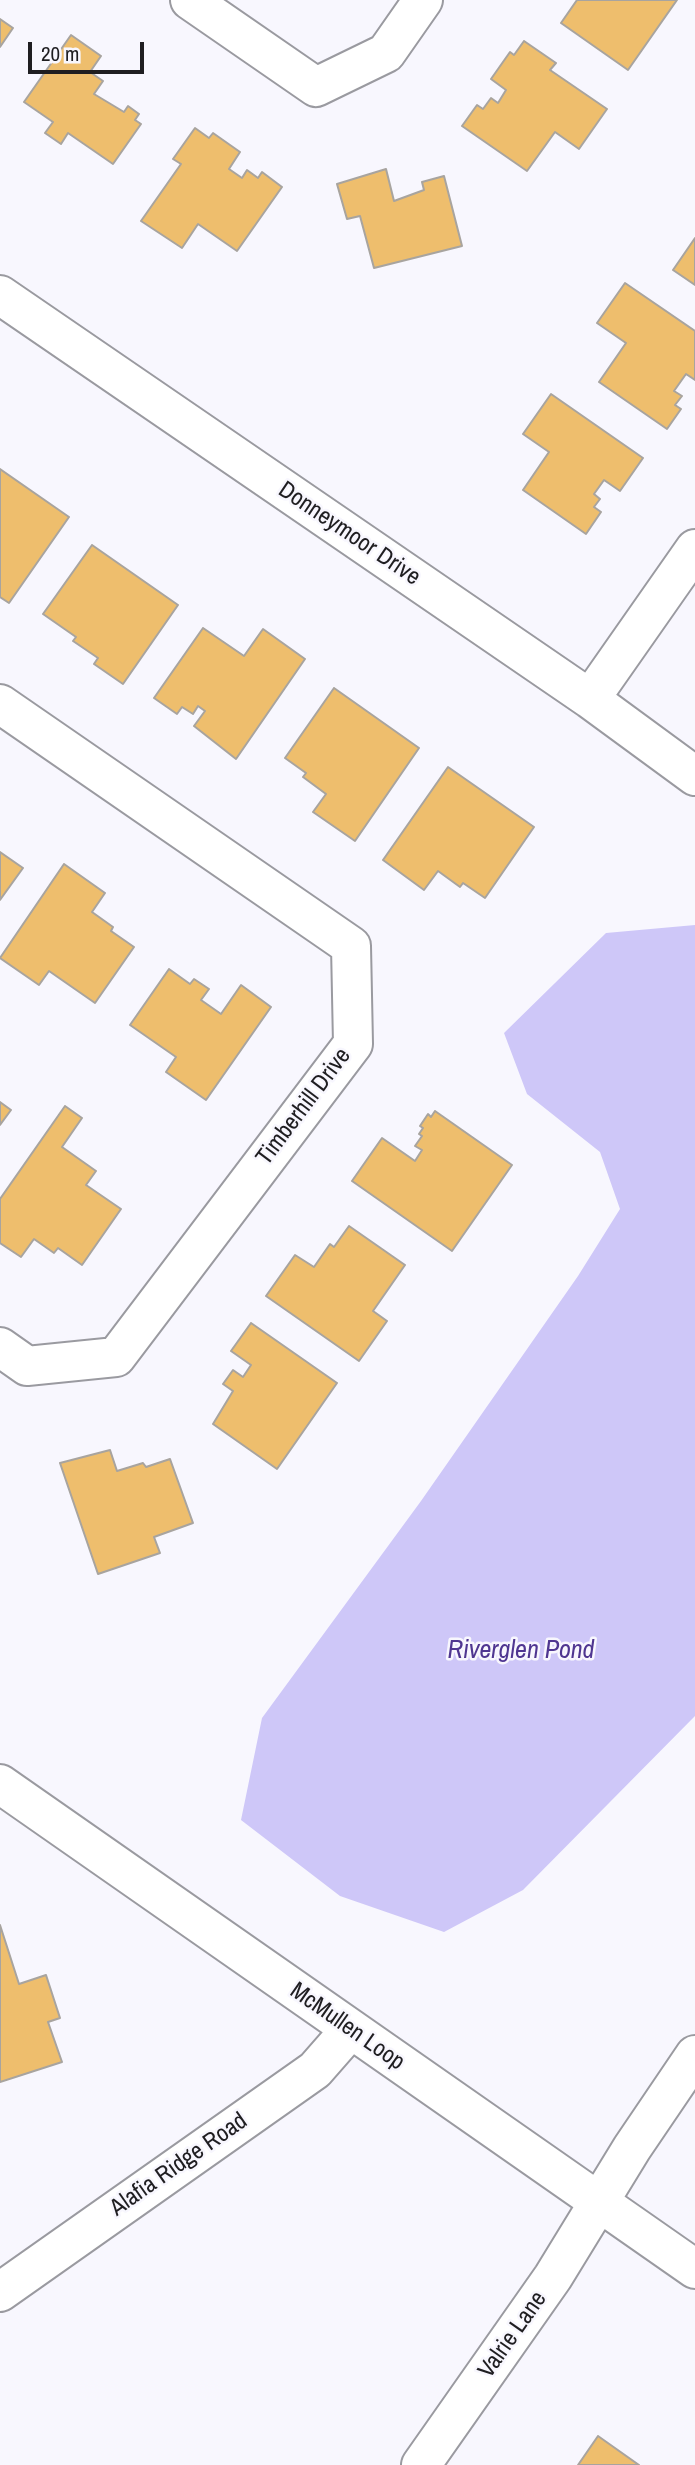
<!DOCTYPE html>
<html>
<head>
<meta charset="utf-8">
<style>
	body { margin:0 }
	#map { position:relative; width:695px; height:2465px; overflow:hidden; background:#f8f7fe; font-family:"Archivo Narrow",sans-serif }
	canvas { display:block }
	.scale { position:absolute; left:28px; top:42px; width:116px; height:32px; box-sizing:border-box; border:4px solid #1f1e21; border-top:0; padding-left:9px; font-size:21px; line-height:24px; white-space:nowrap; color:#1f1e21; -webkit-text-stroke:5px #f8f7fe; paint-order:stroke }
</style>
</head>
<body>
<div id="map">
<canvas width="695" height="2465"></canvas>
<div class="scale">20 m</div>
</div>
<script>
const c = document.querySelector('canvas').getContext('2d');
c.lineJoin = 'round';
function paint(path, color) {
  c.fillStyle = color;
  c.fill(path, 'evenodd');
}
function toPath(rows) {
  const path = new Path2D();
  for (const r of rows) {
    path.moveTo(r[0], r[1]);
    for (let i = 2; i < r.length; i += 2) path.lineTo(r[i], r[i + 1]);
  }
  return path;
}
function strokePath(path, color, width, dash) {
  c.strokeStyle = color;
  c.lineWidth = width;
  c.lineCap = dash ? 'butt' : 'round';
  c.setLineDash(dash || []);
  c.stroke(path);
}
function label(font, color, halo, rows, align = 'center') {
  c.font = font + ' "Archivo Narrow",sans-serif';
  c.lineWidth = 5;
  c.setLineDash([]);
  c.textBaseline = 'middle';
  c.strokeStyle = halo;
  c.fillStyle = color;
  for (const [text, x, y, turn = 0] of rows) {
    c.save();
    c.translate(x, y);
    c.rotate((+turn || 0) * Math.PI / 180);
    c.textAlign = isNaN(turn) ? turn : align;
    if (halo) c.strokeText(text, 0, 0);
    c.fillText(text, 0, 0);
    c.restore();
  }
}
const water = toPath([
	[695,925,695,1716,523,1890,444,1932,340,1896,241,1820,262,1718,421,1501,578,1276,620,1209,600,1152,527,1094,504,1033,606,933]
]);
const building = toPath([
	[577,0,677,0,628,70,561,23,577,0],
	[0,19,13,28,0,47,0,19],
	[71,35,101,56,90,72,103,81,94,94,124,112,128,106,139,114,135,120,141,124,113,164,68,133,61,144,45,133,53,122,24,102,71,35],
	[524,41,556,63,550,70,607,109,579,149,555,132,527,171,462,126,477,105,483,109,491,98,498,103,506,90,491,79,510,52,514,55,524,41],
	[195,128,209,138,213,133,240,152,229,169,242,178,247,170,258,178,262,172,282,187,237,251,198,224,182,248,141,221,181,164,173,159,195,128],
	[386,169,394,201,424,190,422,182,444,176,462,246,374,268,360,216,347,219,337,184,386,169],
	[695,238,695,285,673,270,695,238],
	[625,283,695,331,695,380,686,374,674,391,682,396,675,405,681,409,667,429,599,382,626,343,597,323,625,283],
	[551,394,643,458,620,491,604,480,594,494,600,499,594,507,601,512,586,534,523,490,549,452,523,434,551,394],
	[0,469,69,517,9,603,0,597,0,469],
	[92,545,178,605,123,684,94,664,98,658,73,641,76,637,43,614,92,545],
	[203,628,244,656,263,629,305,659,236,759,194,726,205,711,198,706,193,714,182,707,177,714,154,698,203,628],
	[334,688,419,748,355,841,313,812,326,794,303,777,306,773,285,758,334,688],
	[448,767,534,827,485,898,463,883,460,887,438,871,424,890,383,860,448,767],
	[0,852,23,868,0,900,0,852],
	[64,864,105,893,92,912,113,927,111,931,134,947,95,1003,49,971,39,985,0,958,64,864],
	[169,969,190,984,194,979,209,989,201,1000,221,1014,241,985,271,1007,206,1100,166,1072,176,1057,130,1025,169,969],
	[0,1102,11,1110,0,1125,0,1102],
	[65,1106,82,1118,62,1147,96,1171,86,1185,121,1209,82,1265,58,1248,54,1253,34,1239,21,1257,0,1243,0,1199,65,1106],
	[435,1111,512,1165,452,1251,352,1181,382,1138,415,1161,422,1150,415,1146,422,1136,419,1134,423,1128,420,1126,428,1114,431,1117,435,1111],
	[349,1226,405,1265,373,1311,387,1321,359,1361,266,1296,295,1255,314,1267,330,1244,334,1247,349,1226],
	[251,1323,337,1383,277,1469,213,1424,233,1391,223,1384,233,1370,243,1377,251,1365,231,1351,251,1323],
	[110,1450,117,1471,143,1463,146,1467,170,1459,193,1523,154,1537,160,1553,98,1574,60,1463,110,1450],
	[0,1925,19,1984,46,1975,60,2018,48,2022,62,2062,0,2082,0,1925],
	[598,2436,639,2465,578,2465,598,2436]
]);
const minor = toPath([
	[190,0,316,87,386,53,423,0],
	[0,295,590,699,695,776],
	[590,699,695,549],
	[0,704,351,946,353,1044,116,1357,27,1366,0,1347],
	[0,1784,695,2269],
	[0,2292,315,2070,350,2030],
	[421,2465,553,2277,632,2148,695,2055]
]);
const streetNames = [
	["Donneymoor Drive",349,534,34],
	["Timberhill Drive",304,1107,-53],
	["McMullen Loop",347,2027,35],
	["Alafia Ridge Road",179,2165,-35],
	["Valrie Lane",513,2335,-55]
];
const waterNames = [
	["Riverglen Pond",521,1651]
];
paint(water, '#cec7f8');
paint(building, '#eebe6d');
strokePath(building, '#a8a49f', 2);
strokePath(minor, '#9a9aa0', 42);
strokePath(minor, '#fff', 38);
label('24px', '#1f1e21', '#f8f7fe', streetNames);
label('italic 26px', '#4f3691', '#f8f7fe', waterNames);
</script>
</body>
</html>
